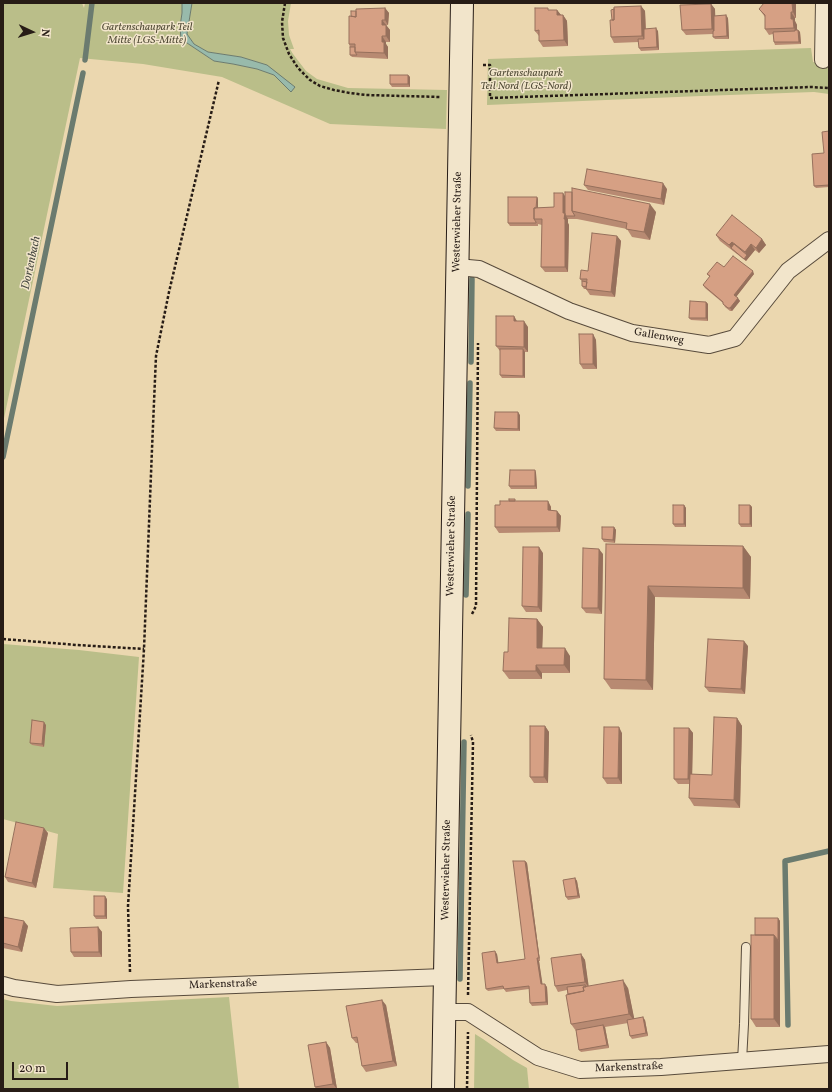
<!DOCTYPE html>
<html>
<head>
<meta charset="utf-8">
<style>
	body { margin:0 }
	#map { position:relative; width:832px; height:1092px; overflow:hidden; background:#ebd7af; font-family:Vollkorn,serif }
	canvas { display:block }
	.frame { position:absolute; inset:0; border:4px solid #271c16; pointer-events:none }
	.north { position:absolute; left:12px; top:12px; width:40px; height:40px; -webkit-text-stroke:3px #f2e5cb; paint-order:stroke; rotate:94deg; font-size:11px; font-weight:700; line-height:16px; text-align:center; color:#271c16 }
	.north::after { content:''; display:block; margin:auto; width:14px; height:18px; background:#271c16; clip-path:polygon(50% 0,100% 100%,50% 72%,0 100%) }
	.scale { position:absolute; left:12px; top:1062px; width:56px; height:18px; box-sizing:border-box; border:2px solid #271c16; border-top:0; padding-left:5px; font-size:12px; line-height:14px; white-space:nowrap; color:#271c16; -webkit-text-stroke:3px #f2e5cb; paint-order:stroke }
</style>
</head>
<body>
<div id="map">
<canvas width="832" height="1092"></canvas>
<div class="frame"></div>
<div class="north">N</div>
<div class="scale">20 m</div>
</div>
<script>
const c = document.querySelector('canvas').getContext('2d');
c.lineJoin = 'round';
function paint(path, color) {
  c.fillStyle = color;
  c.fill(path, 'evenodd');
}
function toPath(rows) {
  const path = new Path2D();
  for (const r of rows) {
    path.moveTo(r[0], r[1]);
    for (let i = 2; i < r.length; i += 2) path.lineTo(r[i], r[i + 1]);
  }
  return path;
}
function strokePath(path, color, width, dash) {
  c.strokeStyle = color;
  c.lineWidth = width;
  c.lineCap = dash ? 'butt' : 'round';
  c.setLineDash(dash || []);
  c.stroke(path);
}
function label(font, color, halo, rows, align = 'center') {
  c.font = font + ' Vollkorn,serif';
  c.lineWidth = 3;
  c.setLineDash([]);
  c.textBaseline = 'middle';
  c.strokeStyle = halo;
  c.fillStyle = color;
  for (const [text, x, y, turn = 0] of rows) {
    c.save();
    c.translate(x, y);
    c.rotate((+turn || 0) * Math.PI / 180);
    c.textAlign = isNaN(turn) ? turn : align;
    if (halo) c.strokeText(text, 0, 0);
    c.fillText(text, 0, 0);
    c.restore();
  }
}
const green = toPath([
	[3,3,82,3,84,8,85,3,182,3,182,13,180,27,181,39,214,61,233,64,257,69,274,75,291,92,267,65,241,57,208,52,194,44,187,34,192,3,291,3,288,21,289,35,294,49,290,49,293,54,306,71,317,79,348,88,447,90,446,129,330,124,222,77,143,64,80,58,3,423],
	[811,48,813,62,829,66,829,94,814,92,701,96,487,105,488,59],
	[3,644,79,650,139,657,123,893,53,888,58,834,3,819],
	[229,997,239,1089,3,1089,3,999,11,1001,57,1006],
	[475,1034,483,1039,513,1060,527,1068,529,1089,474,1089]
]);
const water = toPath([
	[182,3,192,3,187,34,194,44,208,52,241,57,267,65,295,87,291,92,274,75,257,69,233,64,214,61,181,39,180,27,182,13,182,3]
]);
const stream = toPath([
	[85,60,92,3],
	[471,362,472,279],
	[3,457,83,73],
	[468,486,470,383],
	[466,595,468,514],
	[460,979,464,742],
	[788,1025,785,861,829,851]
]);
const path = toPath([
	[285,3,282,22,283,38,289,54,298,68,310,80,320,86,334,90,350,93,366,95,441,97],
	[483,65,490,65,490,98,811,87,829,88],
	[472,614,476,606,478,343],
	[3,639,77,645,144,649],
	[130,972,128,906,144,649,152,449,156,356,169,292,219,80],
	[468,995,473,742,471,735],
	[467,1089,468,1032]
]);
const lane = toPath([
	[742,1061,744,1024,746,947]
]);
const street = toPath([
	[823,60,824,3],
	[457,267,479,269,569,311,632,333,709,345,735,338,788,271,829,240],
	[3,985,14,988,57,994,131,989,444,977],
	[444,1012,468,1012,538,1057,580,1070,661,1067,829,1054]
]);
const secondary = toPath([
	[443,1089,462,3]
]);
const wall = toPath([
	[796,3,796,18,795,18,795,21,797,25,797,30,798,30,800,32,801,44,775,45,774,42,773,34,769,35,765,29,765,17,759,9],
	[711,4,715,9,715,16,728,18,729,39,715,39,713,37,713,34,686,35,682,30],
	[641,6,645,11,646,29,658,31,659,50,641,51,639,48,639,42,614,43,611,37,612,20],
	[385,8,389,13,388,25,386,25,390,30,390,42,386,42,386,44,388,47,388,59,352,57,350,55,350,47,349,44,351,16,356,11],
	[550,10,557,10,561,15,563,15,567,21,568,46,543,47,539,41,539,36,535,31],
	[408,75,410,77,410,87,392,87,390,84],
	[829,131,829,187,816,188,814,186,824,153],
	[584,185,667,189,664,205,588,190],
	[565,196,656,212,650,240,632,237,627,229,577,219,568,219,568,223,569,225,568,272,545,272,541,267,542,225,538,224,538,226,510,226,508,223,537,197,538,199,538,208,554,207],
	[716,235,762,239,766,245,759,253,755,250,746,261,720,241],
	[617,236,621,241,615,297,590,295,586,289,584,289,582,286,582,281,580,279,588,271],
	[724,267,754,274,736,297,740,301,732,311,730,311,725,307,723,303,705,288,703,285,710,277,707,274],
	[706,302,708,304,708,321,691,320,689,318],
	[514,316,517,321,528,327,528,352,525,352,525,378,502,378,500,375,500,351,496,346],
	[593,334,596,340,597,369,583,369,580,364],
	[520,415,520,431,496,431,494,428],
	[535,470,536,473,537,489,511,489,509,486],
	[516,501,548,501,551,507,551,510,557,511,561,516,560,532,499,533,495,527],
	[684,505,686,508,686,527,675,527,673,524],
	[750,505,752,507,752,527,741,527,739,524],
	[614,527,616,530,615,543,604,542,602,539],
	[606,544,743,546,751,557,750,599,655,597,653,690,611,689,604,679],
	[543,553,542,612,526,612,522,606],
	[603,554,602,614,586,613,582,608],
	[537,619,543,627,542,648,570,656,570,673,542,673,542,679,509,679,503,671,508,652],
	[748,646,745,694,709,692,705,687],
	[737,718,742,726,740,808,694,806,689,798,689,784,678,784,674,779,689,728,693,733,692,774,712,775],
	[46,725,44,747,32,745,30,743],
	[545,726,549,732,548,783,534,783,530,777],
	[622,733,622,784,607,784,603,778],
	[48,833,36,888,8,882,5,877],
	[525,861,527,863,540,961,539,961,542,984,547,987,548,1005,532,1006,530,1003,529,989,506,992,504,989,488,991,486,989,497,954,498,963,525,959],
	[575,878,577,881,580,898,568,900,566,897],
	[107,899,107,919,96,919,94,916],
	[3,917,28,926,22,952,3,948],
	[778,918,780,921,780,1027,756,1027,751,1019,755,935],
	[98,927,102,932,102,957,74,957,71,952],
	[581,954,585,960,588,986,628,988,634,1019,645,1020,648,1036,632,1039,630,1036,628,1023,605,1027,609,1048,581,1052,579,1050,576,1031,571,1024,567,990,558,992,555,986],
	[386,1005,397,1066,366,1072,362,1066,358,1043,356,1043,352,1038],
	[326,1042,330,1048,337,1089,317,1089,315,1087]
]);
const shadedWall = toPath([
	[792,3,796,3,796,18,793,12],
	[711,4,715,9,716,34,712,29],
	[641,6,645,11,646,41,642,36],
	[385,8,389,13,388,25,385,20],
	[557,10,561,15,557,15],
	[791,12,795,18,795,21,797,25,797,33,794,28,791,19],
	[563,15,567,21,568,46,564,40],
	[726,15,728,18,729,39,727,36],
	[382,20,386,25,382,25],
	[386,25,390,30,390,42,386,36],
	[656,28,658,31,659,50,657,47],
	[798,30,800,32,801,44,799,42],
	[382,36,386,42,386,44,388,47,388,59,384,53,382,42],
	[408,75,410,77,410,87,408,84],
	[663,183,667,189,664,205,661,199],
	[563,193,567,199,566,216,568,219,568,223,569,225,568,272,565,267,564,219,563,213],
	[537,197,538,199,538,219,536,219],
	[650,204,656,212,650,240,644,232],
	[617,236,621,241,615,297,611,292],
	[762,239,766,245,759,253,756,248],
	[732,242,736,247,731,248,733,251,729,245],
	[751,244,755,250,746,261,744,259,747,255,745,252],
	[753,271,754,274,736,297,734,295],
	[738,298,740,301,732,311,730,308],
	[706,302,708,304,708,321,706,318],
	[514,316,517,322,514,321],
	[524,321,528,327,528,352,524,347],
	[593,334,596,340,597,369,593,364],
	[523,349,525,352,525,378,523,376],
	[518,412,520,415,520,431,518,429],
	[535,470,536,473,537,489,535,486],
	[548,501,551,507,551,515,548,510],
	[684,505,686,508,686,527,684,524],
	[750,505,752,507,752,527,750,524],
	[557,511,561,516,560,532,557,527],
	[614,527,616,530,615,543,613,540],
	[743,546,751,557,750,599,743,588],
	[539,547,543,553,542,612,538,607],
	[599,549,603,554,602,614,598,608],
	[648,586,655,597,653,690,646,680],
	[537,619,543,627,542,656,537,648],
	[744,641,748,646,745,694,741,689],
	[565,648,570,656,570,673,564,665],
	[536,665,542,673,542,679,536,671],
	[737,718,742,726,740,808,734,800],
	[44,722,46,725,44,747,42,744],
	[545,726,549,732,548,783,544,777],
	[619,727,622,733,622,784,618,778],
	[689,728,693,733,692,784,688,779],
	[44,828,48,833,36,888,32,883],
	[525,861,527,863,540,961,539,958],
	[575,878,577,881,580,898,578,896],
	[105,896,107,899,107,919,105,916],
	[778,918,780,921,780,943,778,940],
	[24,921,28,926,22,952,18,947],
	[98,927,102,932,102,957,99,952],
	[774,935,780,943,780,1027,774,1019],
	[495,951,497,954,499,966,497,963],
	[581,954,585,960,589,988,585,982],
	[537,958,539,961,543,987,541,984],
	[623,980,628,988,635,1022,629,1014],
	[545,984,547,987,548,1005,546,1002],
	[382,1000,386,1005,397,1066,393,1061],
	[643,1017,645,1020,648,1036,646,1033],
	[603,1025,605,1027,609,1048,607,1045],
	[326,1042,330,1048,337,1089,333,1084]
]);
const building = toPath([
	[764,3,792,3,793,12,791,12,791,19,793,19,794,28,765,29,765,15,759,9,764,3],
	[711,4,712,29,682,30,680,5,711,4],
	[641,6,642,36,611,37,610,20,614,20,614,7,641,6],
	[385,8,385,20,382,20,382,25,386,25,386,36,382,36,382,42,384,42,384,53,355,52,355,44,349,44,349,16,356,17,356,9,385,8],
	[535,8,548,8,548,10,557,10,557,15,563,15,564,40,539,41,539,30,535,31,535,8],
	[614,9,614,20,612,20,611,10,614,9],
	[351,11,356,11,356,17,351,16,351,11],
	[726,15,727,36,713,37,713,31,714,31,714,16,726,15],
	[656,28,657,47,639,48,638,39,644,39,644,29,656,28],
	[795,30,798,30,799,42,774,42,773,32,795,31,795,30],
	[350,47,355,47,355,52,357,55,350,55,350,47],
	[390,75,408,75,408,84,390,84,390,75],
	[829,131,829,185,814,186,812,154,824,153,822,132,829,131],
	[587,169,663,183,661,199,584,185,587,169],
	[572,188,650,204,644,232,626,229,627,223,572,211,572,188],
	[565,192,572,192,572,211,575,216,566,216,565,214,565,192],
	[554,193,563,193,563,213,565,213,564,219,565,219,565,267,541,267,542,219,534,219,534,208,554,207,554,193],
	[508,197,537,197,536,208,534,208,534,219,536,222,536,223,508,223,508,197],
	[732,215,762,239,756,248,751,244,745,252,732,242,729,245,716,235,732,215],
	[592,233,617,236,611,292,586,289,587,279,580,279,581,270,588,271,592,233],
	[734,244,747,255,744,259,731,248,734,244],
	[733,256,753,271,734,295,738,298,730,308,728,308,723,304,723,302,703,285,710,276,707,274,717,262,724,267,733,256],
	[582,281,587,282,586,287,582,286,582,281],
	[690,301,706,302,706,318,689,318,690,301],
	[496,316,514,316,514,321,524,321,524,347,496,346,496,316],
	[579,334,593,334,593,364,580,364,579,334],
	[500,349,523,349,523,376,500,375,500,349],
	[495,412,518,412,518,429,494,428,495,412],
	[510,470,535,470,535,486,509,486,510,470],
	[509,499,515,499,515,501,509,501,509,499],
	[500,501,548,501,548,510,557,511,557,527,495,527,495,505,500,505,500,501],
	[673,505,684,505,684,524,673,524,673,505],
	[739,505,750,505,750,524,739,524,739,505],
	[602,527,614,527,613,540,602,539,602,527],
	[606,544,743,546,743,588,648,586,646,680,604,679,606,544],
	[523,547,539,547,538,607,522,606,523,547],
	[583,548,599,549,598,608,582,608,583,548],
	[509,618,537,619,537,648,565,648,564,665,536,665,536,671,503,671,504,652,508,652,509,618],
	[708,639,744,641,741,689,705,687,708,639],
	[714,717,737,718,734,800,689,798,690,774,712,775,714,717],
	[32,720,44,722,42,744,30,743,32,720],
	[530,726,545,726,544,777,530,777,530,726],
	[604,727,619,727,618,778,603,778,604,727],
	[674,728,689,728,688,779,674,779,674,728],
	[16,822,44,828,32,883,5,877,16,822],
	[513,861,525,861,539,958,537,958,541,984,545,984,546,1002,530,1003,529,986,504,989,503,986,486,989,482,953,495,951,497,963,525,959,513,861],
	[575,878,578,896,566,897,563,880,575,878],
	[94,896,105,896,105,916,94,916,94,896],
	[3,917,24,921,18,947,3,943,3,917],
	[755,918,778,918,778,940,774,935,755,935,755,918],
	[98,927,99,952,71,952,70,928,98,927],
	[751,935,774,935,774,1019,751,1019,751,935],
	[581,954,585,982,555,986,551,958,581,954],
	[623,980,629,1014,572,1024,571,1024,566,995,584,991,583,987,623,980],
	[585,985,586,987,583,987,584,991,568,994,567,987,585,985],
	[382,1000,393,1061,362,1066,357,1037,352,1038,346,1006,382,1000],
	[643,1017,646,1033,630,1036,627,1020,643,1017],
	[603,1025,607,1045,579,1050,576,1030,603,1025],
	[326,1042,333,1084,315,1087,308,1045,326,1042]
]);
const parkNames = [
	["Gartenschaupark Teil",147,28],
	["Mitte (LGS-Mitte)",147,41],
	["Gartenschaupark",526,74],
	["Teil Nord (LGS-Nord)",526,87]
];
const streetNames = [
	["Westerwieher Straße",458,222,-89],
	["Gallenweg",659,337,10],
	["Westerwieher Straße",452,546,-89],
	["Westerwieher Straße",447,870,-89],
	["Markenstraße",223,985,-2],
	["Markenstraße",629,1068,-2]
];
const waterNames = [
	["Dortenbach",32,263,-78]
];
paint(green, '#babe89');
paint(water, '#98baab');
strokePath(water, '#6b7b6f', 1);
strokePath(stream, '#6b7b6f', 5.5);
strokePath(lane, '#584b3c', 10);
strokePath(street, '#584b3c', 18);
strokePath(secondary, '#271c16', 24);
strokePath(path, '#271c16', 2.5, [3, 2]);
strokePath(lane, '#f2e5cb', 8);
strokePath(street, '#f2e5cb', 16);
strokePath(secondary, '#f2e5cb', 22);
paint(wall, '#b88a72');
paint(shadedWall, '#96705c');
paint(building, '#d6a084');
strokePath(building, '#96705c', 1);
label('italic 11px', '#534d38', '#f2e5cb', parkNames);
label('11px', '#271c16', '#f2e5cb', streetNames);
label('italic 12px', '#494b43', '#f2e5cb', waterNames);
</script>
</body>
</html>
